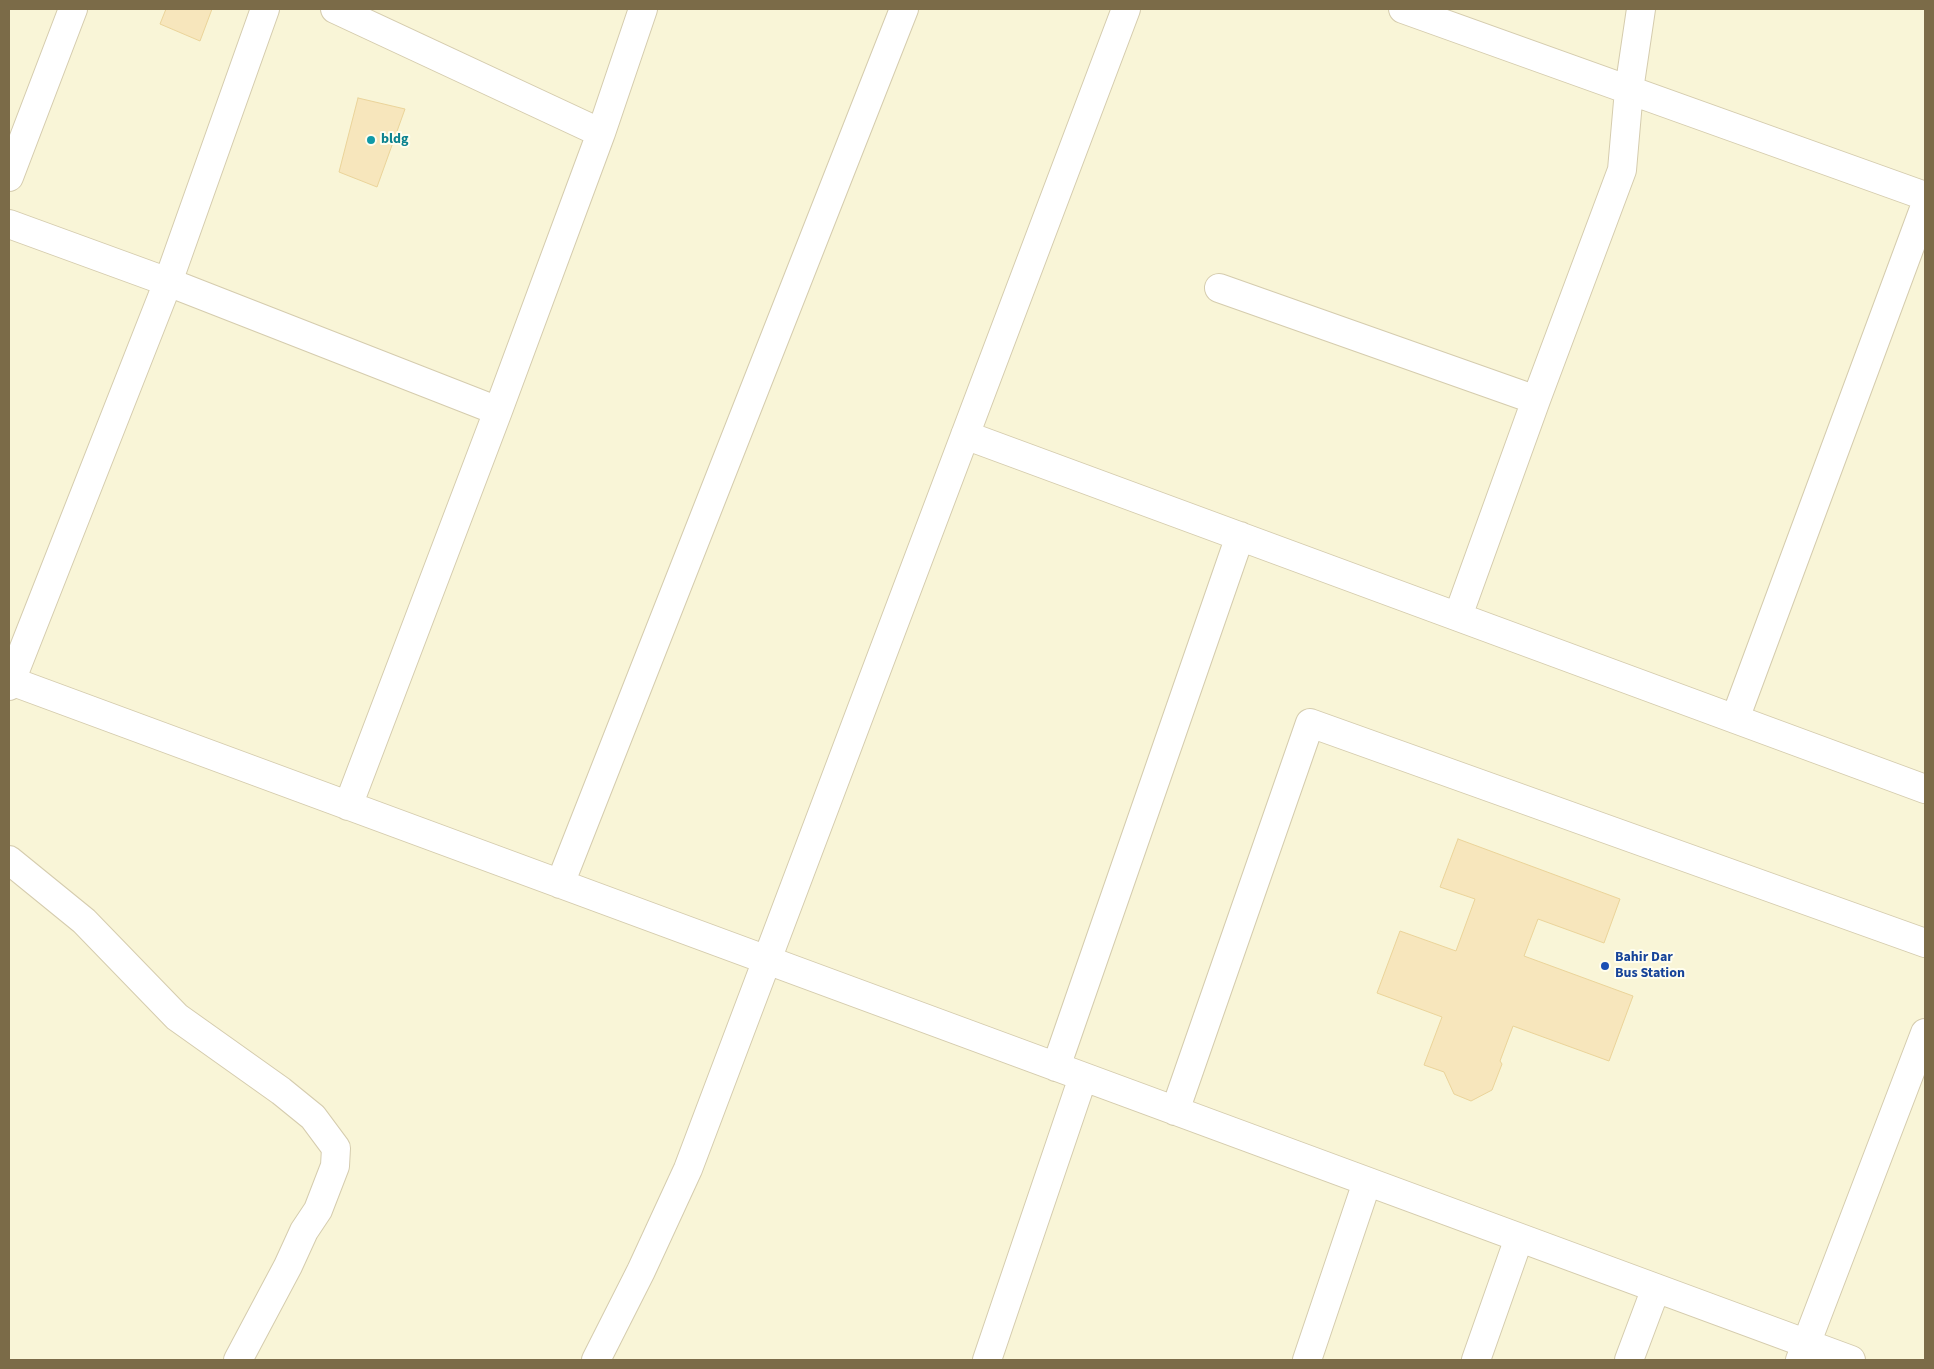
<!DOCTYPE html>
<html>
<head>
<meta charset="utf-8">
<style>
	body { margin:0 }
	#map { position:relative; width:1934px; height:1369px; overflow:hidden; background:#fefde7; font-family:"Source Sans 3",sans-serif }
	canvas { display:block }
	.frame { position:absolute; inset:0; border:10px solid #7b6b48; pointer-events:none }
</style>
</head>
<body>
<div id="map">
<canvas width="1934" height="1369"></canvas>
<div class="frame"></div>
</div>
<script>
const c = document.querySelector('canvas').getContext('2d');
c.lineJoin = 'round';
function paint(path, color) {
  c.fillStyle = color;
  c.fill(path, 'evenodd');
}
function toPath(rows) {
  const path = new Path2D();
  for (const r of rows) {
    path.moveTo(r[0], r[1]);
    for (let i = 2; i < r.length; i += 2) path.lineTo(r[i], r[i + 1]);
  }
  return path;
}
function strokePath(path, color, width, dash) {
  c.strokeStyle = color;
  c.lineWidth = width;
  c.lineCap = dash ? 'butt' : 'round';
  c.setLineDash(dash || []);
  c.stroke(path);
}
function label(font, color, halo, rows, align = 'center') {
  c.font = font + ' "Source Sans 3",sans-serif';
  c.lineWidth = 4;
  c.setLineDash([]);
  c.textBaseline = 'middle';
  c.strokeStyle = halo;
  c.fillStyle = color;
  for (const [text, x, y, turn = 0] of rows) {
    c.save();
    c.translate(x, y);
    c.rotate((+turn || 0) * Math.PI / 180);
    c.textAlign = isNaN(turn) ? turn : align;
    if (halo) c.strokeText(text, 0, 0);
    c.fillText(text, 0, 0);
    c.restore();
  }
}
const residential = toPath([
	[9,9,1925,9,1925,1360,9,1360]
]);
const building = toPath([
	[166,9,212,9,200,41,160,24,166,9],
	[358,98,405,109,377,187,339,172,358,98],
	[1458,839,1620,899,1604,943,1538,919,1524,956,1633,996,1609,1061,1513,1026,1500,1061,1502,1064,1492,1090,1471,1101,1454,1094,1444,1072,1424,1065,1442,1017,1377,993,1400,931,1456,951,1475,899,1440,887,1458,839]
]);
const minor = toPath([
	[335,9,601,133],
	[1403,9,1925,196],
	[9,177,73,9],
	[9,224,168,282,498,411],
	[1219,288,1536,400],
	[965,435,1925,789],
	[1458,616,1536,400,1622,170,1629,90,1641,9],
	[11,681,1851,1360],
	[9,686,168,282,265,9],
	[1735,719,1925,206],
	[348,806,498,411,601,133,643,9],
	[9,860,84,921,177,1017,281,1091,313,1117,336,1148,335,1166,318,1210,304,1231,288,1266,238,1360],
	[560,884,904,9],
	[1056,1067,1240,536],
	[1175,1111,1310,723,1925,943],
	[596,1360,641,1271,688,1169,1126,9],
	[987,1360,1083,1077],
	[1307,1360,1367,1182],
	[1476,1360,1519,1238],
	[1629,1360,1656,1288],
	[1800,1360,1925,1033]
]);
const markers = [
	[371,140,5,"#0f9aa8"],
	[1605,966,5,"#1a4fb4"]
];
const cultureNames = [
	["bldg",381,140]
];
const transitNames = [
	["Bahir Dar",1615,958],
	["Bus Station",1615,974]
];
paint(residential, '#f9f5d7');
paint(building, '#f7e6bc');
strokePath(building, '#ebd49a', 1);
strokePath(minor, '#d5ccae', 30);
strokePath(minor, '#fff', 28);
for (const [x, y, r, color] of markers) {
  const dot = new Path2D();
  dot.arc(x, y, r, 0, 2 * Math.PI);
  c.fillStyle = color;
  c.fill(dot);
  strokePath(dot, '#fffeef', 2);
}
label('bold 14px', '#0d838f', '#fffeef', cultureNames, 'left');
label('bold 14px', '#164399', '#fffeef', transitNames, 'left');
</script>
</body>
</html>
